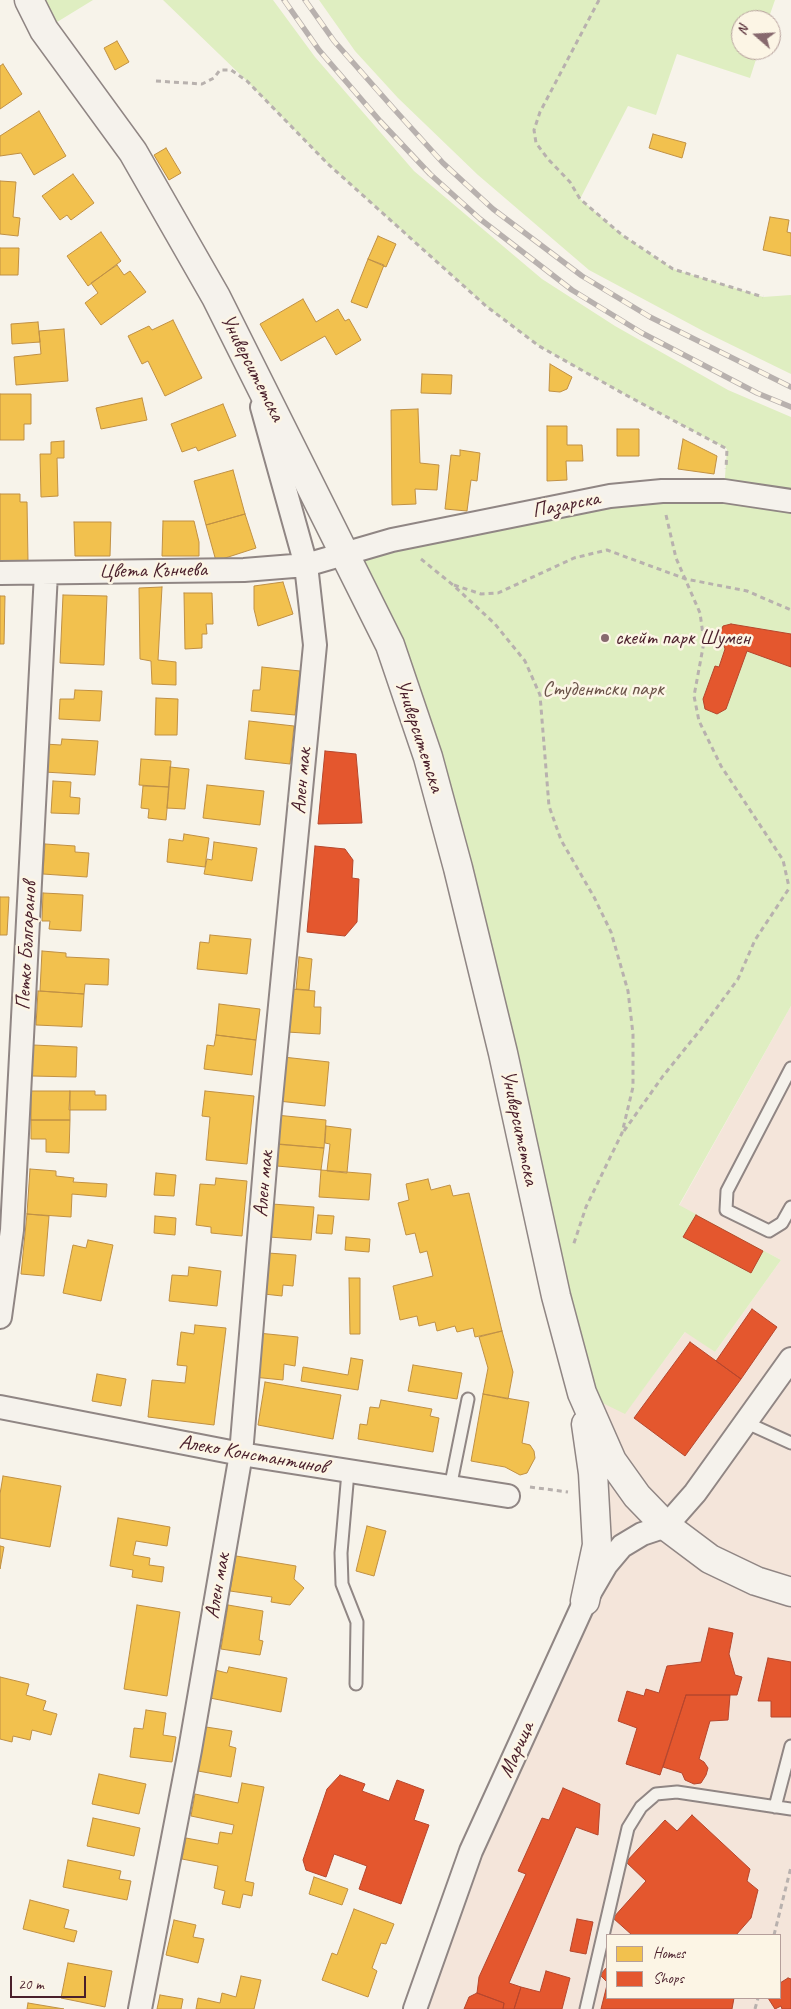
<!DOCTYPE html>
<html>
<head>
<meta charset="utf-8">
<style>
	body { margin:0 }
	#map { position:relative; width:791px; height:2009px; overflow:hidden; background:#f7f3ea; font-family:Caveat,sans-serif }
	canvas { display:block }
	.legend { position:absolute; left:606px; top:1934px; width:175px; height:65px; box-sizing:border-box; background:#fcf5e5; border:1px solid #b59f9b; margin:0; padding:6px 9px; list-style:none; font-size:15px; color:#4a1f2b }
	.legend li { display:flex; align-items:center; gap:10px; height:25px }
	.legend b { width:25px; border:1px solid #b59f9b }
	.north { position:absolute; left:731px; top:10px; width:50px; height:50px; box-sizing:border-box; background:#fcf5e5; border:1px solid #b59f9b; border-radius:50%; rotate:289deg; font-size:14px; font-weight:700; line-height:20px; text-align:center; color:#4a1f2b }
	.north::after { content:''; display:block; margin:auto; width:18px; height:22px; background:#87696e; clip-path:polygon(50% 0,100% 100%,50% 72%,0 100%) }
	.scale { position:absolute; left:10px; top:1976px; width:76px; height:22px; box-sizing:border-box; border:2px solid #4a1f2b; border-top:0; padding-left:6px; font-size:15px; line-height:18px; white-space:nowrap; color:#4a1f2b; -webkit-text-stroke:4px #fcf5e5; paint-order:stroke }
</style>
</head>
<body>
<div id="map">
<canvas width="791" height="2009"></canvas>
<ul class="legend">
<li><b style="height:14px;background:#f2c14e"></b>Homes</li>
<li><b style="height:14px;background:#e4572e"></b>Shops</li>
</ul>
<div class="north">N</div>
<div class="scale">20 m</div>
</div>
<script>
const c = document.querySelector('canvas').getContext('2d');
c.lineJoin = 'round';
function paint(path, color) {
  c.fillStyle = color;
  c.fill(path, 'evenodd');
}
function toPath(rows) {
  const path = new Path2D();
  for (const r of rows) {
    path.moveTo(r[0], r[1]);
    for (let i = 2; i < r.length; i += 2) path.lineTo(r[i], r[i + 1]);
  }
  return path;
}
function strokePath(path, color, width, dash) {
  c.strokeStyle = color;
  c.lineWidth = width;
  c.lineCap = dash ? 'butt' : 'round';
  c.setLineDash(dash || []);
  c.stroke(path);
}
function label(font, color, halo, rows, align = 'center') {
  c.font = font + ' Caveat,sans-serif';
  c.lineWidth = 5;
  c.setLineDash([]);
  c.textBaseline = 'middle';
  c.strokeStyle = halo;
  c.fillStyle = color;
  for (const [text, x, y, turn = 0] of rows) {
    c.save();
    c.translate(x, y);
    c.rotate((+turn || 0) * Math.PI / 180);
    c.textAlign = isNaN(turn) ? turn : align;
    if (halo) c.strokeText(text, 0, 0);
    c.fillText(text, 0, 0);
    c.restore();
  }
}
const built = toPath([
	[791,1006,791,2009,415,2009,585,1601,582,1393,625,1413,686,1331,715,1352,781,1260,679,1206],
	[607,1935,780,1935,780,1998,607,1998]
]);
const green = toPath([
	[29,0,93,0,44,30],
	[163,0,273,0,315,57,414,171,542,279,615,326,728,390,791,417,791,1006,679,1205,781,1260,715,1352,685,1332,625,1414,582,1393,458,868,345,553,515,515,724,491,727,449,624,394,539,346,486,306,328,164,247,81],
	[319,0,775,0,768,20,741,20,741,50,759,50,750,78,677,54,656,115,628,106,580,199,622,235,673,269,763,297,791,295,791,374,705,332,589,270,478,175,398,98,355,51]
]);
const homes = toPath([
	[117,41,129,62,115,70,104,48,117,41],
	[3,64,22,94,0,109,0,66,3,64],
	[39,111,66,156,34,175,21,153,0,156,0,136,39,111],
	[653,134,686,143,682,158,649,148,653,134],
	[166,148,181,173,169,180,154,155,166,148],
	[73,174,94,203,71,220,67,215,60,220,42,196,73,174],
	[0,181,16,182,13,217,20,218,18,236,0,234,0,181],
	[770,217,789,220,787,232,791,233,791,256,763,250,770,217],
	[101,232,121,261,88,286,67,256,101,232],
	[378,236,396,244,386,267,368,259,378,236],
	[0,248,19,248,18,275,0,275,0,248],
	[368,259,384,265,367,308,351,302,368,259],
	[117,265,124,275,130,271,146,292,101,325,85,303,98,293,91,283,117,265],
	[303,299,316,322,338,309,345,321,349,319,361,340,336,355,325,336,281,361,260,324,303,299],
	[173,320,202,378,165,396,148,361,142,364,128,336,149,326,152,330,173,320],
	[38,322,40,342,12,344,11,324,38,322],
	[64,329,68,381,16,385,14,357,41,354,39,331,64,329],
	[550,364,572,377,567,389,560,392,549,391,550,364],
	[422,374,452,375,451,394,421,393,422,374],
	[0,394,31,394,31,424,24,424,24,440,0,440,0,394],
	[142,398,147,420,101,429,96,408,142,398],
	[223,404,236,436,198,451,196,447,182,452,171,424,223,404],
	[418,409,420,463,439,465,437,490,415,489,416,504,392,505,391,410,418,409],
	[547,426,567,426,567,445,582,445,583,461,566,461,567,480,547,481,547,426],
	[617,429,639,429,639,456,617,456,617,429],
	[683,439,717,456,714,474,678,469,683,439],
	[64,441,64,458,57,458,58,496,41,497,40,454,51,454,51,442,64,441],
	[460,450,480,453,477,481,471,480,467,511,445,509,451,455,460,456,460,450],
	[233,470,245,514,206,525,194,481,233,470],
	[0,494,20,494,20,502,27,502,28,561,0,562,0,494],
	[245,514,256,548,216,561,206,525,245,514],
	[163,521,194,521,199,542,199,556,162,556,163,521],
	[74,522,111,522,110,556,75,556,74,522],
	[283,582,293,614,258,626,254,609,254,586,283,582],
	[162,587,158,660,176,662,176,685,152,684,151,661,140,659,139,588,162,587],
	[184,593,212,593,213,624,206,624,207,634,202,634,202,648,185,649,184,593],
	[63,595,107,596,104,665,60,663,63,595],
	[0,596,5,596,4,644,0,644,0,596],
	[262,667,300,671,295,715,251,711,253,690,260,690,262,667],
	[75,690,102,691,100,721,59,719,60,699,74,699,75,690],
	[156,698,178,699,177,735,155,735,156,698],
	[249,721,294,726,290,764,245,759,249,721],
	[62,739,98,741,95,775,44,772,45,744,61,745,62,739],
	[141,759,171,761,169,787,139,785,141,759],
	[170,767,189,769,185,809,167,808,170,767],
	[53,781,71,782,70,797,80,798,79,814,51,813,53,781],
	[207,785,264,791,260,825,203,818,207,785],
	[143,786,169,787,166,820,148,818,149,809,141,808,143,786],
	[184,834,209,838,205,867,167,862,169,839,183,841,184,834],
	[214,842,257,848,252,881,204,874,207,859,212,860,214,842],
	[45,844,75,846,75,852,89,853,87,877,43,874,45,844],
	[43,893,83,895,81,931,49,929,50,921,42,921,43,893],
	[0,897,9,897,7,935,0,935,0,897],
	[210,935,251,939,247,974,197,969,200,942,209,943,210,935],
	[42,951,66,953,66,957,109,959,108,985,85,984,84,994,40,991,42,951],
	[299,957,312,959,309,990,296,989,299,957],
	[290,989,315,991,314,1007,321,1007,320,1034,287,1032,290,989],
	[38,991,84,994,82,1027,36,1025,38,991],
	[219,1004,260,1009,256,1040,216,1035,219,1004],
	[216,1035,256,1040,252,1075,204,1069,207,1045,214,1046,216,1035],
	[33,1045,77,1047,76,1077,32,1076,33,1045],
	[283,1057,329,1062,325,1106,278,1101,283,1057],
	[31,1091,70,1091,70,1120,31,1120,31,1091],
	[70,1091,95,1091,95,1095,106,1095,106,1110,69,1110,70,1091],
	[205,1091,254,1096,247,1164,206,1160,210,1117,202,1116,205,1091],
	[276,1115,326,1120,324,1148,274,1144,276,1115],
	[31,1120,70,1120,69,1153,46,1152,46,1139,31,1139,31,1120],
	[326,1126,351,1129,347,1173,327,1171,330,1144,325,1143,326,1126],
	[279,1144,324,1148,321,1170,277,1166,279,1144],
	[30,1169,56,1171,56,1176,74,1178,73,1182,107,1184,106,1197,72,1194,71,1217,27,1214,30,1169],
	[321,1170,371,1174,369,1200,319,1197,321,1170],
	[156,1173,176,1175,174,1196,154,1195,156,1173],
	[216,1178,247,1181,242,1236,211,1233,211,1227,196,1225,200,1184,215,1185,216,1178],
	[428,1179,431,1190,450,1185,453,1196,469,1193,502,1331,475,1337,473,1328,457,1332,455,1326,437,1331,435,1322,419,1326,417,1316,400,1320,393,1286,433,1276,427,1251,420,1253,415,1233,406,1235,398,1203,409,1200,406,1184,428,1179],
	[272,1204,314,1207,311,1240,269,1237,272,1204],
	[27,1214,49,1216,44,1276,21,1274,27,1214],
	[318,1215,334,1216,332,1234,316,1233,318,1215],
	[155,1216,176,1218,175,1235,154,1233,155,1216],
	[346,1237,370,1239,369,1252,345,1250,346,1237],
	[88,1240,113,1245,101,1301,63,1293,73,1245,86,1248,88,1240],
	[268,1253,296,1255,293,1286,283,1285,282,1296,264,1294,268,1253],
	[189,1267,221,1271,217,1306,169,1301,172,1275,188,1276,189,1267],
	[349,1278,360,1278,360,1334,350,1334,349,1278],
	[195,1325,226,1328,214,1425,148,1417,152,1380,185,1383,187,1366,177,1365,181,1332,194,1334,195,1325],
	[502,1331,513,1372,508,1399,483,1394,488,1368,479,1337,502,1331],
	[258,1333,298,1337,295,1366,284,1364,283,1380,253,1377,258,1333],
	[351,1358,363,1360,358,1390,301,1381,303,1367,348,1375,351,1358],
	[413,1365,462,1373,457,1399,408,1391,413,1365],
	[97,1374,126,1379,121,1406,92,1401,97,1374],
	[265,1382,341,1395,333,1439,258,1425,265,1382],
	[483,1394,529,1402,522,1443,530,1445,534,1451,535,1458,527,1473,520,1475,505,1467,471,1461,483,1394],
	[381,1400,432,1409,430,1416,439,1418,433,1452,358,1439,360,1424,367,1425,370,1407,379,1408,381,1400],
	[3,1476,61,1486,50,1547,0,1538,0,1494,3,1476],
	[118,1518,170,1527,167,1546,136,1541,133,1555,150,1558,149,1565,164,1567,162,1582,132,1577,133,1570,110,1566,118,1518],
	[367,1526,386,1531,374,1576,356,1571,367,1526],
	[0,1546,4,1547,0,1569,0,1546],
	[236,1556,296,1566,294,1579,304,1588,290,1605,271,1602,272,1597,230,1591,236,1556],
	[137,1605,180,1612,167,1696,124,1689,137,1605],
	[228,1605,263,1611,259,1640,263,1641,260,1655,221,1649,228,1605],
	[229,1667,287,1678,281,1712,210,1698,215,1670,227,1673,229,1667],
	[0,1677,29,1684,26,1695,46,1701,43,1710,57,1714,51,1735,32,1730,30,1740,13,1736,12,1742,0,1739,0,1677],
	[146,1710,166,1713,163,1735,176,1737,172,1762,130,1757,134,1728,143,1729,146,1710],
	[206,1727,232,1731,229,1746,236,1748,231,1777,198,1771,206,1727],
	[99,1774,146,1784,139,1814,92,1804,99,1774],
	[242,1783,264,1787,245,1881,254,1883,252,1896,243,1894,240,1908,222,1904,225,1891,214,1888,218,1866,182,1859,186,1838,218,1844,220,1832,232,1834,234,1825,191,1816,195,1794,238,1803,242,1783],
	[93,1818,140,1828,134,1856,87,1846,93,1818],
	[68,1860,121,1871,119,1879,131,1881,127,1900,63,1887,68,1860],
	[314,1877,348,1889,342,1905,309,1894,314,1877],
	[30,1900,69,1910,64,1928,77,1931,74,1942,23,1929,30,1900],
	[354,1909,394,1924,386,1944,381,1943,372,1968,377,1971,368,1997,322,1980,332,1953,337,1955,354,1909],
	[174,1920,196,1925,193,1937,204,1939,198,1963,166,1955,174,1920],
	[68,1963,112,1971,105,2007,61,1998,68,1963],
	[241,1976,261,1980,254,2009,196,2009,198,1998,220,2003,222,1993,236,1997,241,1976],
	[160,1995,183,1999,181,2009,157,2009,160,1995],
	[28,2003,64,2009,27,2009,28,2003]
]);
const shops = toPath([
	[731,624,791,634,791,667,747,651,726,709,717,714,705,709,703,699,715,666,719,667,725,649,720,633,723,626,731,624],
	[325,751,356,754,362,823,318,824,325,751],
	[315,846,345,849,353,860,352,878,359,879,357,922,345,936,307,932,315,846],
	[696,1215,763,1251,751,1273,683,1237,696,1215],
	[752,1309,777,1327,741,1379,716,1361,752,1309],
	[690,1342,741,1379,685,1456,634,1418,690,1342],
	[709,1628,733,1633,729,1654,735,1675,742,1677,737,1695,686,1695,660,1775,626,1764,637,1728,618,1721,627,1691,644,1696,646,1689,659,1693,667,1666,701,1662,709,1628],
	[768,1658,791,1662,791,1717,771,1717,771,1701,758,1701,768,1658],
	[686,1695,730,1695,728,1720,710,1721,699,1759,704,1762,708,1768,706,1775,701,1783,694,1784,685,1780,682,1773,663,1767,686,1695],
	[340,1775,365,1784,362,1791,389,1801,397,1780,424,1790,414,1820,429,1825,401,1904,359,1889,367,1866,334,1854,326,1877,306,1870,303,1860,327,1789,340,1775],
	[563,1788,600,1804,598,1835,576,1827,509,1983,521,1987,514,2009,503,2009,504,2003,477,1993,479,1977,526,1874,518,1871,542,1818,549,1820,563,1788],
	[692,1815,750,1869,747,1881,758,1890,751,1918,736,1935,632,1935,613,1918,646,1881,626,1862,665,1820,677,1831,692,1815],
	[577,1919,593,1922,586,1954,570,1951,577,1919],
	[607,1967,607,1982,600,1975,607,1967],
	[546,1971,570,1978,562,2009,514,2009,521,1987,540,1992,546,1971],
	[788,1978,791,1979,791,2009,782,2009,781,2006,775,2009,768,1998,780,1998,780,1983,788,1978],
	[607,1985,607,1998,734,1998,732,2009,601,2009,607,1985],
	[477,1993,504,2003,503,2009,464,2009,469,1997,477,1993]
]);
const path = toPath([
	[599,0,540,112,534,130,536,143,548,159,570,182,580,199,622,235,673,269,763,297],
	[156,81,202,84,214,78,220,70,231,70,247,81,328,164,486,306,539,346,624,394,727,449,726,469],
	[666,515,676,558,700,613,704,642,694,696,699,721,721,766,783,860,789,887],
	[421,559,453,585,495,624,525,661,540,695,549,806,561,840,594,897,611,932,628,991,633,1034,633,1087,622,1133,586,1207,573,1246],
	[454,585,481,594,498,593,574,558,607,550,686,579,747,591,791,610],
	[624,1131,663,1076,701,1029,738,979,755,940,790,887],
	[530,1487,568,1492],
	[774,1935,791,1867],
	[755,2009,758,1998]
]);
const lane = toPath([
	[791,1068,727,1191,726,1210,769,1231,782,1223,791,1207],
	[747,1423,791,1443],
	[348,1472,341,1553,342,1584,357,1622,356,1684],
	[450,1488,468,1399],
	[775,1807,791,1746],
	[586,2009,628,1828,641,1807,656,1794,677,1792,791,1809]
]);
const street = toPath([
	[0,573,244,570,306,565,392,540,610,496,662,491,724,491,791,501],
	[0,1317,12,1230,46,573],
	[0,1407,241,1454,508,1496],
	[140,2009,190,1750,241,1454,269,1119,315,645,306,565,262,407],
	[415,2009,471,1851,585,1601,606,1565,622,1546,642,1534,666,1526,695,1493,791,1359]
]);
const secondary = toPath([
	[29,0,44,30,133,152,216,297,390,645,428,757,458,868,503,1053,556,1296,582,1393,612,1461,637,1496,666,1526,710,1559,756,1581,791,1592],
	[585,1601,597,1545,593,1473,586,1424]
]);
const rail = toPath([
	[284,0,319,50,380,121,430,174,480,219,572,290,642,333,757,393,791,407],
	[305,0,334,41,394,109,443,163,493,209,582,276,650,317,791,387]
]);
const markers = [
	[605,638,5,"#87696e"]
];
const streetNames = [
	["Университетска",252,368,63],
	["Пазарска",566,505,-11],
	["Цвета Кънчева",153,571,-1],
	["Университетска",419,736,72],
	["Ален мак",302,781,-85],
	["Петко Българанов",27,946,-87],
	["Университетска",519,1128,78],
	["Ален мак",264,1184,-85],
	["Алеко Константинов",253,1455,10],
	["Ален мак",218,1586,-80],
	["Марица",517,1750,-66]
];
const poiNames = [
	["скейт парк Шумен",615,638]
];
const parkNames = [
	["Студентски парк",603,689]
];
paint(built, '#f4e5da');
paint(green, '#dfeec1');
paint(homes, '#f2c14e');
strokePath(homes, '#c09044', 1);
paint(shops, '#e4572e');
strokePath(shops, '#b6462d', 1);
strokePath(lane, '#908684', 15);
strokePath(street, '#908684', 26);
strokePath(secondary, '#908684', 31);
strokePath(path, '#b8b1ae', 3, [5, 4]);
strokePath(lane, '#f5f2ec', 11);
strokePath(street, '#f5f2ec', 22);
strokePath(secondary, '#f5f2ec', 28);
strokePath(rail, '#b8b1ae', 5.5);
strokePath(rail, '#fcf5e5', 4, [11]);
for (const [x, y, r, color] of markers) {
  const dot = new Path2D();
  dot.arc(x, y, r, 0, 2 * Math.PI);
  c.fillStyle = color;
  c.fill(dot);
  strokePath(dot, '#fcf5e5', 2);
}
label('21px', '#4a1f2b', '#fcf5e5', streetNames);
label('21px', '#4a1f2b', '#fcf5e5', poiNames, 'left');
label('21px', '#6a5248', '#fcf5e5', parkNames);
</script>
</body>
</html>
